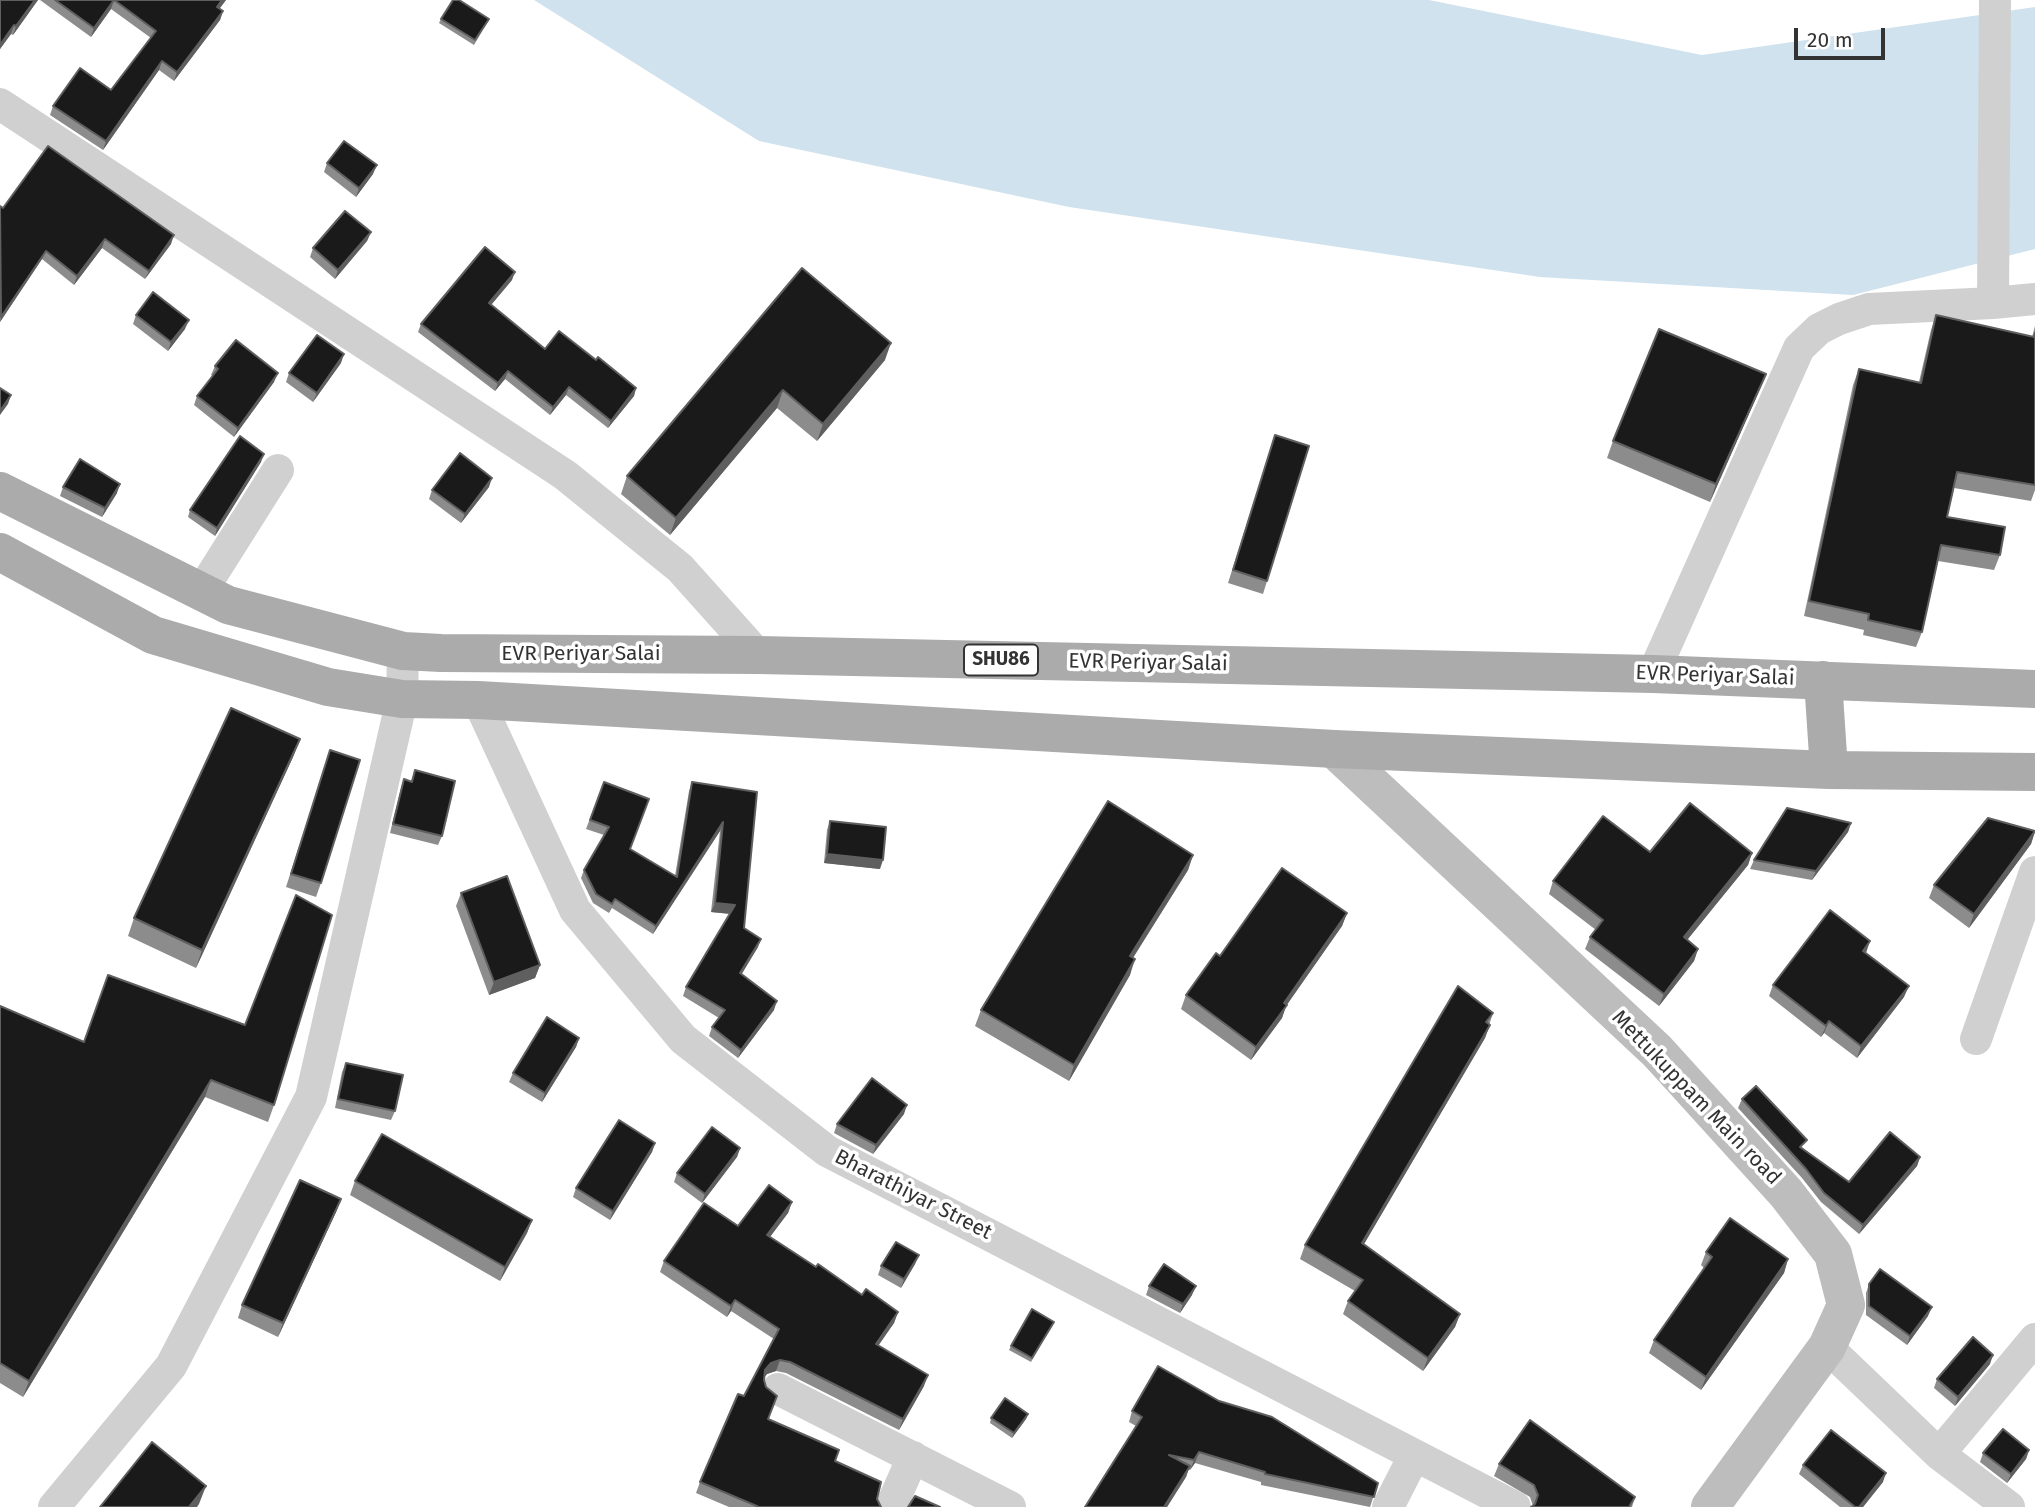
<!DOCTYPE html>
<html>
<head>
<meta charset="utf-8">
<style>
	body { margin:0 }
	#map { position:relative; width:2035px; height:1507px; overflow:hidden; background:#fff; font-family:"Fira Sans",sans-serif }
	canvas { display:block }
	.scale { position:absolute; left:1794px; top:28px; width:91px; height:32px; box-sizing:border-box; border:4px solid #333; border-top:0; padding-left:9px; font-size:21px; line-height:24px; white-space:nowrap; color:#333; -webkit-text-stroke:5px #fff; paint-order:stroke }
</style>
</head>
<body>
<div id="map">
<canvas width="2035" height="1507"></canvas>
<div class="scale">20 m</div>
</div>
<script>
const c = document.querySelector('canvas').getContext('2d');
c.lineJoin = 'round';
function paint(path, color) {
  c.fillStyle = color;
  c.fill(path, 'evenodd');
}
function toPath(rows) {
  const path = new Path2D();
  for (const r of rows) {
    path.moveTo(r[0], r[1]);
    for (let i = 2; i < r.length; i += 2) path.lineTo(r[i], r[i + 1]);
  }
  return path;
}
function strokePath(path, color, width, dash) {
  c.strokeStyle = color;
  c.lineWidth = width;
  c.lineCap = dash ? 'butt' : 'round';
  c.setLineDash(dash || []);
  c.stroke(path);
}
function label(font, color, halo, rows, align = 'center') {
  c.font = font + ' "Fira Sans",sans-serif';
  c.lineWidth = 7;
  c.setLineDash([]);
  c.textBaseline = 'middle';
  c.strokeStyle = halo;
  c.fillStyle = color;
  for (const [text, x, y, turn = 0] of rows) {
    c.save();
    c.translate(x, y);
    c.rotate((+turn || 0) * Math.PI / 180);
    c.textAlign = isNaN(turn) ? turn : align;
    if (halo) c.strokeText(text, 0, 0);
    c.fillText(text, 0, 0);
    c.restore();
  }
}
const water = toPath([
	[534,0,1429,0,1702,55,2035,7,2035,249,1853,295,1540,277,1069,207,759,141]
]);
const street = toPath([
	[0,104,565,475,680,568,758,655],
	[1993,303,1995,0],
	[201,592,278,470],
	[1653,674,1799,348,1819,329,1839,319,1869,309,1993,303,2035,299],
	[478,700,575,910,683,1039,827,1151,1515,1507],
	[1976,1039,2035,872],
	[1827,1347,1939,1454,2009,1507],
	[778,1389,1010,1507],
	[1939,1454,2035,1339],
	[54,1507,171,1366,311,1097,402,699,403,651],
	[891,1507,913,1457],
	[1388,1507,1414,1456]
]);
const secondary = toPath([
	[1334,749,1657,1051,1786,1193,1833,1254,1846,1305,1827,1347,1710,1507]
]);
const primary = toPath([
	[0,491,228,605,403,651,441,653,758,655,1653,674,2035,689],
	[0,552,153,635,328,687,402,699,478,700,1334,749,1829,770,2035,772],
	[1823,680,1829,770]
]);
const wall = toPath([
	[0,0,38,0,13,35,11,34,0,49],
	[40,0,226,0,219,9,223,11,220,20,174,81,159,70,103,150,50,115,53,106,111,90,151,38,111,9,91,37],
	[441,19,487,23,474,45,439,23],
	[327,163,373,174,356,197,324,172],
	[0,206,3,208,171,244,145,279,102,248,74,285,42,259,0,322],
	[371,232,367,241,335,279,310,257,313,248],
	[802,268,885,360,817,441,777,408,670,535,621,494,627,476],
	[512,280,491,305,545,349,596,360,636,388,634,396,608,428,566,395,550,415,505,379,495,391,418,332,421,324],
	[136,315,185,329,168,351,133,324],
	[1936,315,2032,337,2035,326,2035,490,2031,501,1954,488,1947,517,2000,555,1994,570,1938,561,1922,632,1916,647,1863,635,1864,630,1804,616,1853,385,1859,369,1919,382,1931,330],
	[341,363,313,402,286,382,289,373],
	[215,366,274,382,234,437,194,405,197,396,213,376,211,375],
	[1766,374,1759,391,1710,502,1607,458,1613,441],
	[1275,435,1267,581,1263,594,1228,583],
	[261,462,215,536,188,517,190,510],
	[63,487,117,493,102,517,60,496],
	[489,487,461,523,429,499,432,490],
	[300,739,293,757,196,968,128,936,134,918],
	[330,750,321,883,316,897,286,887],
	[415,770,442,836,438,845,390,833,401,788,404,779,411,781],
	[604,782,630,849,675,876,689,791,692,782,757,792,744,928,758,947,741,974,774,1010,738,1058,709,1036,712,1027,719,1018,683,996,686,987,730,914,711,912,720,831,653,934,612,908,609,913,593,903,581,878,584,870,604,835,586,829],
	[830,821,880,869,824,863,827,830],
	[1851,823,1848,832,1812,880,1750,869,1754,860],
	[2035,832,2031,844,1969,928,1929,898,1934,885],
	[1650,852,1752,853,1748,865,1687,940,1698,949,1694,961,1659,1006,1585,949,1590,937,1596,930,1549,894,1553,881],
	[1193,855,1188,870,1133,958,1130,975,1069,1081,975,1026,981,1010],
	[461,893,540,965,535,978,489,995,456,906],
	[1347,913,1342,926,1286,1006,1282,1018,1251,1060,1181,1009,1186,995,1220,956],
	[1866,953,1904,997,1857,1058,1824,1033,1821,1037,1769,996,1773,985],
	[108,975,274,1105,268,1122,205,1097,23,1397,0,1383,0,1006,84,1042],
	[1493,1013,1485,1038,1364,1244,1460,1314,1455,1327,1423,1371,1343,1314,1348,1301,1355,1291,1300,1259,1305,1245],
	[579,1038,576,1047,542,1102,509,1082,513,1073],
	[346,1063,395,1111,391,1120,335,1108,342,1072],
	[1742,1099,1804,1149,1849,1182,1920,1157,1917,1166,1859,1234,1821,1202,1802,1178,1738,1108],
	[904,1114,873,1154,834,1133,837,1124],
	[655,1143,652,1152,610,1220,573,1197,576,1188],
	[740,1148,737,1157,702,1203,674,1182,677,1173],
	[355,1181,532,1220,527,1233,500,1281,350,1195],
	[341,1199,336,1212,278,1337,238,1318,242,1305],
	[792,1202,788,1213,770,1237,816,1267,862,1295,898,1312,894,1323,878,1345,924,1386,899,1430,786,1373,776,1371,767,1374,764,1378,768,1420,839,1450,835,1461,877,1499,881,1507,729,1507,696,1493,700,1482,774,1339,731,1311,727,1317,660,1272,664,1261,738,1226],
	[1706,1252,1788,1259,1784,1273,1701,1390,1649,1353,1654,1340,1704,1268,1701,1265],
	[919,1255,915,1264,901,1288,878,1275,881,1266],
	[1869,1284,1928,1316,1907,1345,1866,1315,1866,1293],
	[1149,1286,1192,1295,1180,1313,1146,1295],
	[1054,1322,1031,1362,1009,1350,1011,1346],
	[1990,1364,1955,1406,1934,1388,1937,1379],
	[1219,1401,1378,1483,1370,1507,1261,1485,1261,1482,1195,1463,1190,1470,1188,1470,1186,1477,1167,1507,1085,1507,1136,1426,1129,1422,1132,1411],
	[1028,1414,1026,1419,1012,1438,990,1423,991,1418],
	[2029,1450,2026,1459,2007,1483,1980,1462,1983,1453],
	[1499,1464,1635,1497,1632,1507,1531,1507,1533,1506,1530,1497,1494,1476],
	[1803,1465,1883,1482,1863,1507,1840,1507,1799,1474]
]);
const shadedWall = toPath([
	[35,0,38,0,13,35,16,26],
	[114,0,111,9,91,37,94,28],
	[222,0,226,0,214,16,217,7],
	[223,11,220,20,174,81,177,72],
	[14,25,11,34,0,49,0,45],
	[162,61,159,70,103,150,106,141],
	[377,165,373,174,356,197,359,188],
	[371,232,367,241,335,279,338,270],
	[174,235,171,244,145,279,149,271],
	[105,239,102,248,74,285,77,276],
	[46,251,42,259,0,322,1,317],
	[515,272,512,280,486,311,489,303],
	[189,320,185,329,168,351,171,342],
	[891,343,885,360,817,441,823,424],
	[344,354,341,363,313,402,317,393],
	[508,371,505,379,495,391,498,383],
	[278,373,274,382,234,437,238,428],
	[1766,374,1759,391,1710,502,1716,484],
	[569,387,566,395,550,415,553,407],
	[636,388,634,396,608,428,611,421],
	[783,390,777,408,670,535,676,518],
	[11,395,8,404,0,415,0,411],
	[264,454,261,462,215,536,217,528],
	[492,478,489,487,461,523,465,514],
	[120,484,117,493,102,517,105,508],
	[300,739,293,757,196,968,202,950],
	[723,822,720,831,653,934,656,926],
	[1851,823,1848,832,1812,880,1816,871],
	[2035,831,2031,844,1969,928,1974,914],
	[1752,853,1748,865,1679,950,1684,937],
	[827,854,883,860,880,869,824,863],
	[1193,855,1188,870,1124,972,1130,956],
	[715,903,735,905,732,914,711,912],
	[1347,913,1342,926,1286,1006,1282,1018,1251,1060,1256,1047,1284,1003],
	[761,939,758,947,737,982,740,973],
	[1870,941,1866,953,1863,951],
	[1698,949,1694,961,1659,1006,1664,994],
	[1135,959,1130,975,1069,1081,1074,1065],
	[540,965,535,978,489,995,494,982],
	[1909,986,1904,997,1857,1058,1861,1046],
	[777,1001,774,1010,738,1058,741,1050],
	[1829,1021,1824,1033,1821,1037,1826,1026],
	[1490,1025,1485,1038,1357,1256,1362,1243],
	[579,1038,576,1047,542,1102,545,1093],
	[211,1080,205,1097,23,1397,29,1381],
	[907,1105,904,1114,873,1154,876,1145],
	[655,1143,652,1152,610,1220,613,1211],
	[740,1148,737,1157,702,1203,705,1194],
	[1920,1157,1917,1166,1859,1234,1863,1225],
	[341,1199,336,1212,278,1337,283,1323],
	[792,1202,788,1213,763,1246,767,1235],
	[532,1220,527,1233,500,1281,505,1267],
	[919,1255,915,1264,901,1288,904,1279],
	[1788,1259,1784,1273,1701,1390,1706,1377],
	[1196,1286,1192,1295,1180,1313,1183,1304],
	[735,1300,731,1311,727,1317,731,1306],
	[1932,1307,1928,1316,1907,1345,1910,1336],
	[898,1312,894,1323,872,1355,876,1344],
	[1460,1314,1455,1327,1423,1371,1428,1358],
	[1993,1355,1990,1364,1955,1406,1958,1397],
	[780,1360,776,1371,767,1374,761,1381,765,1370,771,1363],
	[928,1375,924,1386,899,1430,903,1419],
	[1028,1414,1026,1419,1012,1438,1014,1433],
	[2029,1450,2026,1459,2007,1483,2011,1474],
	[1199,1452,1195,1463,1190,1470,1194,1460],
	[1190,1466,1186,1477,1167,1507,1164,1507],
	[1886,1473,1883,1482,1863,1507,1859,1507],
	[206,1486,199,1504,197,1507,189,1507]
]);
const building = toPath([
	[0,0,35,0,16,26,14,25,0,45,0,0],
	[55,0,222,0,217,7,223,11,177,72,162,61,106,141,53,106,80,68,111,90,156,31,114,0,94,28,55,0],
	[453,0,459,0,489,19,475,40,441,19,453,0],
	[344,141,377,165,359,188,327,163,344,141],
	[48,146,174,235,149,271,105,239,77,276,46,251,1,317,0,206,3,208,48,146],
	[345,211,371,232,338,270,313,248,345,211],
	[485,247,515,272,489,303,545,349,559,331,596,360,598,357,636,388,611,421,569,387,553,407,508,371,498,383,421,324,485,247],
	[802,268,891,343,823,424,783,390,676,518,627,476,802,268],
	[153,292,189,320,171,342,136,315,153,292],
	[1936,315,2034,337,2035,333,2035,485,1957,472,1947,517,2005,527,2000,555,1941,545,1922,632,1868,620,1869,614,1809,601,1859,369,1921,383,1936,315],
	[1659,329,1766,374,1716,484,1613,441,1659,329],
	[317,335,344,354,317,393,289,373,317,335],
	[236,340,278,373,238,428,197,396,218,369,215,366,236,340],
	[0,388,11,395,0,411,0,388],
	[1275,435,1309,446,1267,581,1233,570,1275,435],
	[240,436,264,454,217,528,190,510,240,436],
	[460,453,492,478,465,514,432,490,460,453],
	[80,459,120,484,105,508,63,487,80,459],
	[231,708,300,739,202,950,134,918,231,708],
	[330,750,360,760,321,883,291,874,330,750],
	[415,770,455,781,442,836,393,824,404,779,412,782,415,770],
	[604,782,649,799,630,849,677,877,692,782,757,792,744,928,761,939,740,973,777,1001,741,1050,712,1027,725,1010,686,987,735,905,715,903,723,822,656,926,615,899,612,904,596,894,584,870,609,827,590,820,604,782],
	[1108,801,1193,855,1130,956,1135,959,1074,1065,981,1010,1108,801],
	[1690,803,1752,853,1684,937,1698,949,1664,994,1590,937,1603,920,1553,881,1603,816,1650,852,1690,803],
	[1787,808,1851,823,1816,871,1754,860,1787,808],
	[1988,818,2035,831,1974,914,1934,885,1988,818],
	[830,821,886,827,883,860,827,854,830,821],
	[1282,868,1347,913,1284,1003,1287,1005,1256,1047,1186,995,1216,953,1220,956,1282,868],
	[507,876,540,965,494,982,461,893,507,876],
	[296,895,332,915,274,1105,211,1080,29,1381,0,1363,0,1006,84,1042,108,975,245,1025,296,895],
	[1830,910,1870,941,1863,951,1909,986,1861,1046,1829,1021,1826,1026,1773,985,1830,910],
	[1458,986,1493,1013,1486,1022,1490,1025,1362,1243,1460,1314,1428,1358,1348,1301,1363,1280,1305,1245,1458,986],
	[547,1017,579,1038,545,1093,513,1073,547,1017],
	[346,1063,403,1075,395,1111,338,1099,346,1063],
	[872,1078,907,1105,876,1145,837,1124,872,1078],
	[1756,1086,1807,1140,1800,1147,1849,1182,1890,1132,1920,1157,1863,1225,1824,1193,1806,1169,1742,1099,1756,1086],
	[619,1120,655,1143,613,1211,576,1188,619,1120],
	[712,1127,740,1148,705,1194,677,1173,712,1127],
	[382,1134,532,1220,505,1267,355,1181,382,1134],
	[300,1180,341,1199,283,1323,242,1305,300,1180],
	[769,1185,792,1202,767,1235,816,1267,818,1264,862,1295,866,1289,898,1312,876,1344,928,1375,903,1419,790,1362,780,1360,771,1363,765,1370,764,1380,766,1387,777,1396,768,1419,839,1450,835,1461,881,1482,877,1499,881,1507,759,1507,700,1482,738,1394,744,1396,779,1329,735,1300,731,1306,664,1261,704,1203,738,1226,769,1185],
	[1730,1218,1788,1259,1706,1377,1654,1340,1712,1257,1706,1252,1730,1218],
	[896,1242,919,1255,904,1279,881,1266,896,1242],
	[1164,1264,1196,1286,1183,1304,1149,1286,1164,1264],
	[1880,1269,1932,1307,1910,1336,1869,1306,1869,1284,1880,1269],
	[1032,1309,1054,1322,1032,1358,1011,1346,1032,1309],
	[1973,1337,1993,1355,1958,1397,1937,1379,1973,1337],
	[1158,1366,1219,1401,1272,1417,1378,1483,1374,1497,1265,1474,1265,1472,1199,1452,1194,1460,1169,1455,1190,1466,1164,1507,1085,1507,1142,1417,1132,1411,1158,1366],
	[1005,1398,1028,1414,1014,1433,991,1418,1005,1398],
	[1530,1420,1635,1497,1629,1507,1531,1507,1535,1504,1538,1495,1534,1485,1499,1464,1530,1420],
	[2003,1429,2029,1450,2011,1474,1983,1453,2003,1429],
	[1831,1430,1886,1473,1859,1507,1855,1507,1803,1465,1831,1430],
	[152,1442,206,1486,189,1507,100,1507,152,1442],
	[915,1496,940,1507,908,1507,915,1496]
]);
const shields = [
	[1001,660,74]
];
const shieldNames = [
	["SHU86",1001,660]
];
const streetNames = [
	["EVR Periyar Salai",581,654],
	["EVR Periyar Salai",1148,663,1],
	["EVR Periyar Salai",1715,676,2],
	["Mettukuppam Main road",1696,1098,46],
	["Bharathiyar Street",913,1195,27]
];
paint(water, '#cfe2ee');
strokePath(street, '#d0d0d0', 32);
strokePath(secondary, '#bdbdbd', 38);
strokePath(primary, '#ababab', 38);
paint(wall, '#8c8c8c');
paint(shadedWall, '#5f5f5f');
paint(building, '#1a1a1a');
strokePath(building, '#5f5f5f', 2);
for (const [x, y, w] of shields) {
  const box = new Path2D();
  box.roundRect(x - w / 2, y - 15.5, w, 31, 5);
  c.fillStyle = '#fff';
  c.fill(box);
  strokePath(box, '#333', 2);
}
label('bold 19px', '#333', null, shieldNames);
label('21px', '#333', '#fff', streetNames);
</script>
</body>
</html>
